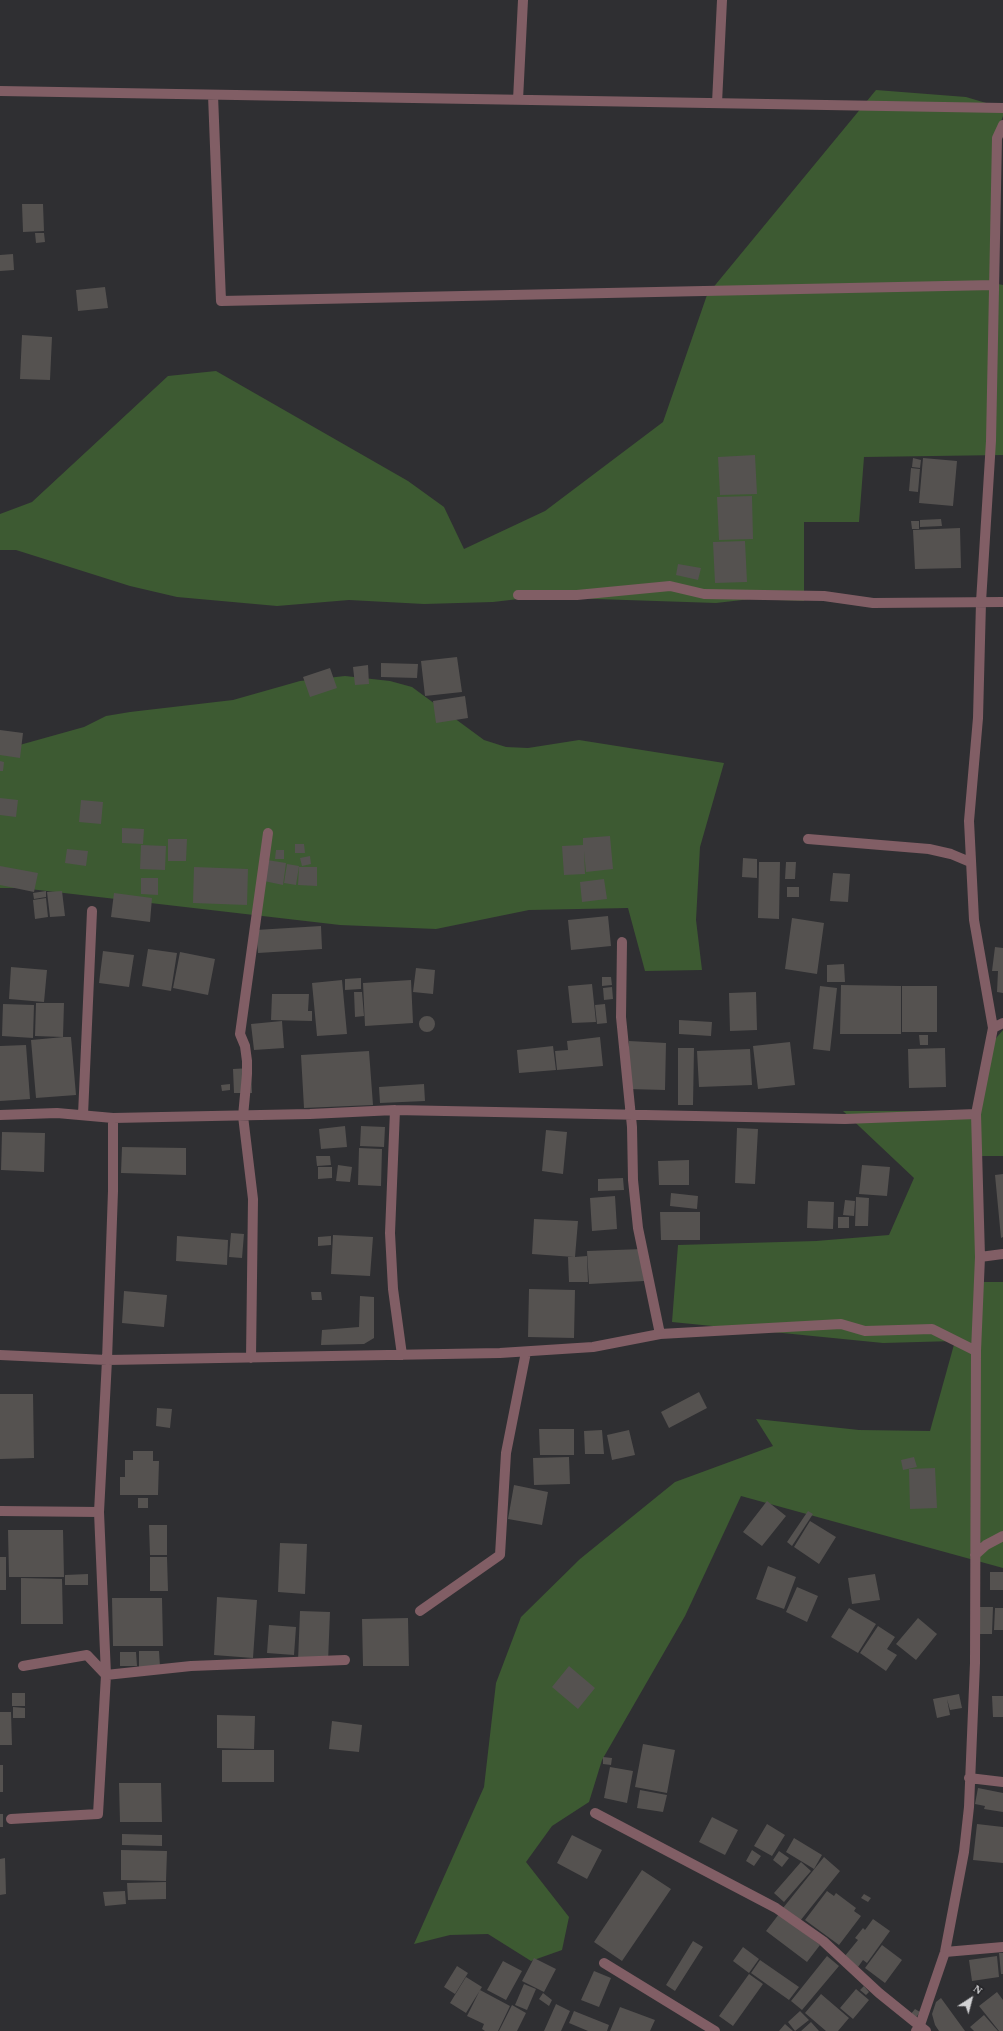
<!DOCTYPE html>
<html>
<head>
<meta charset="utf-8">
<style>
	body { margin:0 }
	#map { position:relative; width:1003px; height:2031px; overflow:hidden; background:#2f2f32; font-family:"Times New Roman",serif }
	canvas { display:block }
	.north { position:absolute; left:951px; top:1979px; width:40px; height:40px; -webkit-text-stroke:3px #252528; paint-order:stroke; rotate:36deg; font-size:11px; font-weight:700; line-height:16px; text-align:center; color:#d2d2d4 }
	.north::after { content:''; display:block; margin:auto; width:14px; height:18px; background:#d2d2d4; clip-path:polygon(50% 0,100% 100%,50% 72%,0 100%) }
</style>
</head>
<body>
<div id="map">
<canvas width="1003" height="2031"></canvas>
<div class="north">N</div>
</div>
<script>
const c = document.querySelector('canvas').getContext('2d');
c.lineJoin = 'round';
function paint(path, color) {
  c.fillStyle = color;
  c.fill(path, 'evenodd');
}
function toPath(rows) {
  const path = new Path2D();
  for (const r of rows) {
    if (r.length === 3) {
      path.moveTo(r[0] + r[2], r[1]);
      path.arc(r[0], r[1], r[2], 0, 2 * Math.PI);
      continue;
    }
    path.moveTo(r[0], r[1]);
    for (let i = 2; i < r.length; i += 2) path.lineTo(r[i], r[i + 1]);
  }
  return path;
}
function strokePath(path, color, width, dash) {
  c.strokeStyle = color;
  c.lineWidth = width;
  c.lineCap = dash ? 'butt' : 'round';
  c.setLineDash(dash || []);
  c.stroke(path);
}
const green = toPath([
	[876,90,966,97,1003,108,1003,116,993,144,993,283,1003,285,1003,455,864,457,859,522,804,522,804,601,751,599,716,603,536,597,493,602,424,604,349,600,277,606,177,597,130,586,16,550,0,550,0,514,32,502,168,376,216,371,408,481,444,507,464,549,545,511,663,422,707,295],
	[345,676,390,681,412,687,484,740,506,747,528,748,579,740,724,763,700,847,696,920,702,970,645,971,628,908,529,910,436,929,340,925,21,888,0,888,0,748,16,746,84,727,106,716,130,712,233,700,300,681],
	[1003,1030,1003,1156,976,1156,978,1282,1003,1282,1003,1568,741,1496,685,1616,602,1760,589,1802,552,1826,526,1862,569,1917,562,1950,531,1961,488,1934,450,1935,414,1944,484,1787,496,1683,521,1617,580,1559,675,1482,773,1446,756,1419,859,1430,930,1431,955,1341,883,1343,672,1322,678,1245,816,1241,889,1235,914,1178,843,1111,975,1111,985,1051]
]);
const building = toPath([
	[22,204,43,204,44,231,23,232],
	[35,233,44,233,45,242,36,243],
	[13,254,14,270,0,271,0,255],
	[105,287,108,308,78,311,76,290],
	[22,335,52,337,50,380,20,379],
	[755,455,757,494,720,495,718,457],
	[913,458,921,460,920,468,912,467],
	[923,458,957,461,953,506,919,503],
	[911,468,920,469,918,492,909,491],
	[752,496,753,539,719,540,717,497],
	[941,519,942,526,920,527,920,520],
	[911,521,919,521,919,529,912,529],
	[960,528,961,568,915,569,913,530],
	[745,541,747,582,715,583,713,542],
	[678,564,701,568,698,580,676,575],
	[457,657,462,692,425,696,421,661],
	[381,663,418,664,417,678,381,677],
	[368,665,369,684,355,685,353,667],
	[330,668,337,688,310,697,303,677],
	[465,696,468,718,436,723,433,701],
	[0,730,23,733,20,758,0,755],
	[0,761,4,762,3,771,0,771],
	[0,798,18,800,16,817,0,815],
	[81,800,103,802,101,824,79,822],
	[122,828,144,829,143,844,122,843],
	[610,836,613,869,586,872,584,851,585,874,564,875,562,846,583,845,583,838],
	[168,839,187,839,186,861,168,861],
	[295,844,304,844,305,853,295,853],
	[141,845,166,846,165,870,140,869],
	[67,849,88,851,86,866,65,863],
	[276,850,284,850,284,859,275,859],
	[310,856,311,864,302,866,300,858],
	[743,858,757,859,757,878,742,877],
	[267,860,286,863,283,885,264,881],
	[759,862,780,862,779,919,758,918],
	[786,862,796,862,795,879,785,879],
	[287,864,299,866,296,885,284,883],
	[0,866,38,873,34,892,0,885],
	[194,867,248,869,247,905,193,903],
	[299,867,317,867,317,886,298,885],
	[833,873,850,874,848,902,830,901],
	[141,878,158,878,158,895,141,894],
	[604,879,607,899,582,902,580,882],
	[787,887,799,887,799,897,787,897],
	[46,891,46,897,34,899,33,893],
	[62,891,65,916,50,917,47,892],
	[114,893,152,898,150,922,111,917],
	[46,898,48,917,35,919,33,900],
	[608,916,611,946,571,950,568,920],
	[792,918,824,923,817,974,785,969],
	[321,926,322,949,258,953,256,930],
	[995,947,1003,948,1003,993,997,992,998,971,992,971],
	[148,949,177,953,171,991,142,986],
	[103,951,134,955,129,987,99,983],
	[180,952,215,959,208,995,173,988],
	[844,964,845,982,827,982,827,965],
	[11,967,47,970,44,1002,9,999],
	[416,968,435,970,433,994,413,992],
	[602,977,611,977,612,985,602,986],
	[361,978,361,989,345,990,345,979],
	[342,980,347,1034,317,1036,312,983],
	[411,980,413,1023,365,1026,363,983],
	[592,984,596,1022,572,1023,568,986],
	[841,985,901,986,901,1034,840,1034],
	[820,986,837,988,830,1051,813,1049],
	[902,986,937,986,937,1032,902,1032],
	[612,987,613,999,604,1000,603,988],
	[354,992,362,992,364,1016,355,1017],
	[756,992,757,1030,730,1031,729,993],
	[272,994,309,994,308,1011,312,1011,312,1021,271,1020],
	[36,1003,64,1003,63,1037,35,1036],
	[3,1004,34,1005,33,1038,2,1036],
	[605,1004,607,1023,597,1024,595,1005],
	[427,1024,8],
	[679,1020,712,1022,711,1036,679,1034],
	[282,1021,284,1048,254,1050,251,1024],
	[919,1035,928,1035,928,1045,920,1045],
	[64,1037,71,1037,76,1095,36,1098,31,1040],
	[600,1037,603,1066,557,1070,555,1051,568,1050,567,1041],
	[629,1041,666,1043,665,1090,628,1089],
	[790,1042,795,1085,758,1089,753,1046],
	[26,1045,30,1099,0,1101,0,1046],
	[553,1046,556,1070,519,1073,517,1050],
	[678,1048,694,1048,693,1105,678,1105],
	[945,1048,946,1087,909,1088,908,1049],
	[750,1049,752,1085,699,1087,697,1051],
	[369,1051,373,1105,304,1108,301,1055],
	[251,1068,252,1093,234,1093,233,1069],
	[230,1084,230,1090,222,1091,221,1085],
	[424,1084,425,1101,380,1103,379,1087],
	[345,1126,347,1147,321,1149,319,1129],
	[361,1126,385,1127,384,1147,360,1146],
	[737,1128,758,1129,755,1184,735,1183],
	[546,1130,567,1132,563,1174,542,1171],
	[2,1132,45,1133,44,1172,1,1170],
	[122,1147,186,1148,186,1175,121,1173],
	[359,1148,382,1149,381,1186,358,1185],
	[316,1156,330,1156,331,1165,317,1166],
	[689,1160,689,1185,659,1185,658,1161],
	[338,1165,352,1167,350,1182,336,1181],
	[862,1165,890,1167,887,1196,859,1194],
	[318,1167,332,1167,332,1178,318,1179],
	[1003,1174,1003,1237,1001,1238,995,1175],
	[623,1178,624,1190,598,1191,598,1179],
	[671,1193,698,1196,697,1209,670,1206],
	[615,1196,617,1229,592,1231,590,1198],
	[856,1197,869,1198,868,1226,855,1226],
	[845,1200,855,1201,854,1216,843,1215],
	[808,1201,834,1202,833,1229,807,1228],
	[660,1212,700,1212,700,1240,661,1240],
	[838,1217,849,1217,849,1228,838,1228],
	[534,1219,578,1221,575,1257,587,1256,588,1282,569,1282,568,1257,574,1257,532,1254],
	[231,1233,244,1234,242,1258,229,1257],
	[333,1235,373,1237,370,1276,331,1274],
	[177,1236,228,1240,227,1265,176,1261],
	[331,1236,331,1245,318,1246,318,1237],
	[643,1249,644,1281,589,1284,587,1251],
	[529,1289,575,1290,574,1338,528,1337],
	[124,1291,167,1295,164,1327,122,1323],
	[311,1292,321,1292,322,1300,312,1300],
	[360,1296,374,1297,374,1338,364,1344,321,1345,322,1330,359,1327],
	[699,1392,707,1408,669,1428,661,1412],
	[0,1394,33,1394,34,1458,0,1459],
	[157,1408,172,1409,170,1428,156,1426],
	[539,1429,574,1429,574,1455,540,1455],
	[602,1430,604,1454,585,1454,584,1431],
	[629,1430,635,1455,612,1460,607,1435],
	[133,1451,153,1451,153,1461,159,1461,158,1495,120,1495,120,1477,125,1477,125,1460,133,1460],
	[569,1457,570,1484,534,1485,533,1458],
	[914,1457,917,1467,903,1470,901,1460],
	[935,1468,937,1508,910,1509,909,1469],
	[514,1485,548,1492,542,1525,508,1519],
	[138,1498,148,1498,148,1508,138,1508],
	[767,1501,786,1516,762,1546,743,1532],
	[808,1511,813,1514,792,1546,787,1542],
	[810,1521,836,1537,819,1564,794,1547],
	[149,1525,167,1525,167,1555,150,1555],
	[8,1530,63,1530,64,1577,9,1577],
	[280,1543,307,1544,305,1594,278,1592],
	[0,1557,6,1557,6,1590,0,1590],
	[150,1557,167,1557,168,1591,150,1591],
	[768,1566,796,1577,784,1609,756,1599],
	[990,1572,1003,1572,1003,1590,990,1590],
	[88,1574,88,1585,65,1585,65,1575],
	[875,1574,880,1600,852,1604,848,1578],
	[21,1578,62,1579,63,1624,21,1624],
	[797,1587,818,1596,807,1622,786,1612],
	[217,1597,257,1600,253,1658,214,1655],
	[112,1598,162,1598,163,1646,113,1646],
	[979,1607,993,1607,992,1634,979,1634],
	[849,1608,876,1624,858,1653,831,1637],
	[995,1608,1003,1608,1003,1630,994,1630],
	[300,1611,330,1612,328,1662,298,1661],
	[408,1618,409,1666,363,1666,362,1619],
	[918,1618,937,1634,916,1660,896,1644],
	[269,1625,296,1627,294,1655,267,1653],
	[878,1626,895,1637,887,1649,897,1655,886,1671,860,1653],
	[139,1651,159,1651,160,1667,139,1668],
	[120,1652,136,1652,137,1666,120,1666],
	[569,1666,595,1688,578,1709,552,1687],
	[12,1693,25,1693,25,1706,12,1706],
	[959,1694,962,1708,950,1710,947,1699,950,1715,937,1718,933,1699],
	[992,1696,1003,1696,1003,1717,993,1717],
	[13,1707,25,1708,25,1718,13,1718],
	[0,1712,11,1712,12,1745,0,1745],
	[217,1715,255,1716,254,1749,217,1748],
	[332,1721,362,1725,359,1752,329,1749],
	[643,1744,675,1750,667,1793,635,1787],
	[222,1750,274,1750,274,1782,222,1782],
	[603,1757,612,1758,611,1765,603,1764],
	[0,1765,3,1765,3,1792,0,1792],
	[610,1767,633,1771,627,1803,604,1798],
	[119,1783,161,1783,162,1822,120,1822],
	[978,1788,1003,1793,1003,1812,984,1809,985,1806,975,1804],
	[640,1790,667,1795,663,1812,637,1808],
	[0,1814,3,1814,3,1827,0,1827],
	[712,1817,738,1830,725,1855,699,1842],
	[767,1824,785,1835,772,1856,754,1846],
	[977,1824,1003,1827,1003,1863,973,1860],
	[122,1834,162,1835,162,1846,122,1845],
	[572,1835,602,1850,587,1879,557,1863],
	[794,1838,822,1855,814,1869,786,1852],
	[121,1850,167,1851,166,1881,121,1880],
	[752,1850,761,1856,754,1866,746,1861],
	[779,1851,789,1858,782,1867,773,1860],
	[824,1857,840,1871,800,1921,783,1908],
	[5,1858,6,1894,0,1895,0,1859],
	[801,1862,811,1871,784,1902,774,1893],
	[642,1870,671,1889,622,1961,594,1942],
	[166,1882,166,1899,128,1900,127,1883],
	[125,1891,126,1904,105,1906,103,1892],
	[827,1891,834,1896,836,1893,856,1908,854,1911,861,1916,839,1945,805,1920],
	[864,1894,871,1898,868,1902,861,1898],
	[779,1914,820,1945,807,1962,766,1931],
	[873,1919,890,1931,867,1963,863,1960,858,1967,844,1957,858,1940,855,1938,863,1928,865,1930],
	[693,1941,703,1947,675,1991,666,1985],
	[882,1945,902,1960,885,1983,865,1968],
	[743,1947,759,1959,749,1973,733,1961],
	[999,1953,1003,1953,1003,1974,1001,1974],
	[827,1956,839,1966,802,2010,791,2001],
	[997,1956,999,1977,972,1981,969,1960],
	[534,1958,556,1969,544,1992,522,1981],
	[760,1960,799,1987,789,2000,751,1973],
	[503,1961,522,1971,506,2000,487,1990],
	[457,1966,468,1973,455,1994,444,1987],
	[594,1971,611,1978,599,2007,581,2000],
	[749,1974,763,1984,733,2026,719,2016],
	[466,1977,482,1987,466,2013,450,2003],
	[524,1984,536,1989,527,2010,515,2005],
	[864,1986,869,1992,866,1995,860,1990],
	[856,1989,869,2000,853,2019,840,2008],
	[480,1990,510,2006,498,2031,485,2031,482,2029,484,2024,467,2016],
	[997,1992,1003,2000,1003,2031,999,2031,979,2006],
	[543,1993,552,2000,549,2006,539,1999],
	[821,1994,849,2018,838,2031,826,2031,805,2013],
	[941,1998,965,2031,939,2031,935,2025,932,2014,936,2002],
	[556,2004,570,2011,561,2031,544,2031],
	[512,2005,526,2013,517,2031,499,2031],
	[620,2007,655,2020,650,2031,610,2031],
	[915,2009,920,2012,915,2019,910,2015],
	[574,2011,609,2025,607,2031,588,2031,569,2023],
	[800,2011,809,2020,795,2031,788,2022],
	[984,2015,998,2031,974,2031,970,2027],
	[811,2022,819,2031,801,2031],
	[785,2024,793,2031,779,2031]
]);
const minor = toPath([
	[0,91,1003,108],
	[213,95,221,301,994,285],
	[518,100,523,0],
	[717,103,722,0],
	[518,595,577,595,670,586,704,594,824,596,873,603,1003,602],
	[808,839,929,849,951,854,970,862],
	[622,942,621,1017,632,1127,633,1180,638,1228,660,1334],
	[993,1028,1003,1023],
	[395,1110,390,1233,393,1289,402,1355],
	[0,1115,57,1113,113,1118,310,1114,395,1110,845,1119,976,1114],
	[83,1115,92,911],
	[980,1257,1003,1254],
	[0,1355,107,1360,500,1353,593,1347,660,1334,841,1324,865,1331,932,1329,976,1351],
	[251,1358,253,1199,243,1116,247,1074,247,1061,245,1046,240,1034,268,833],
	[0,1511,99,1512],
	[975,1555,986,1545,1003,1536],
	[420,1611,500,1555,506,1453,526,1352],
	[23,1666,87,1655,106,1675,191,1666,345,1660],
	[969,1778,1003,1782],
	[595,1813,776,1908,823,1941,879,1993,926,2031],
	[11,1819,98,1814,106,1675,99,1512,107,1360,113,1191,113,1118],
	[945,1952,1003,1947],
	[604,1963,715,2031],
	[916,2031,920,2025,945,1952,964,1852,969,1807,975,1663,976,1351,980,1257,976,1114,993,1028,974,920,969,821,978,718,981,602,991,441,997,138,1003,125]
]);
paint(green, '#3d5a32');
paint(building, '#555250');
strokePath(minor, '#815e65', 10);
</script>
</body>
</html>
